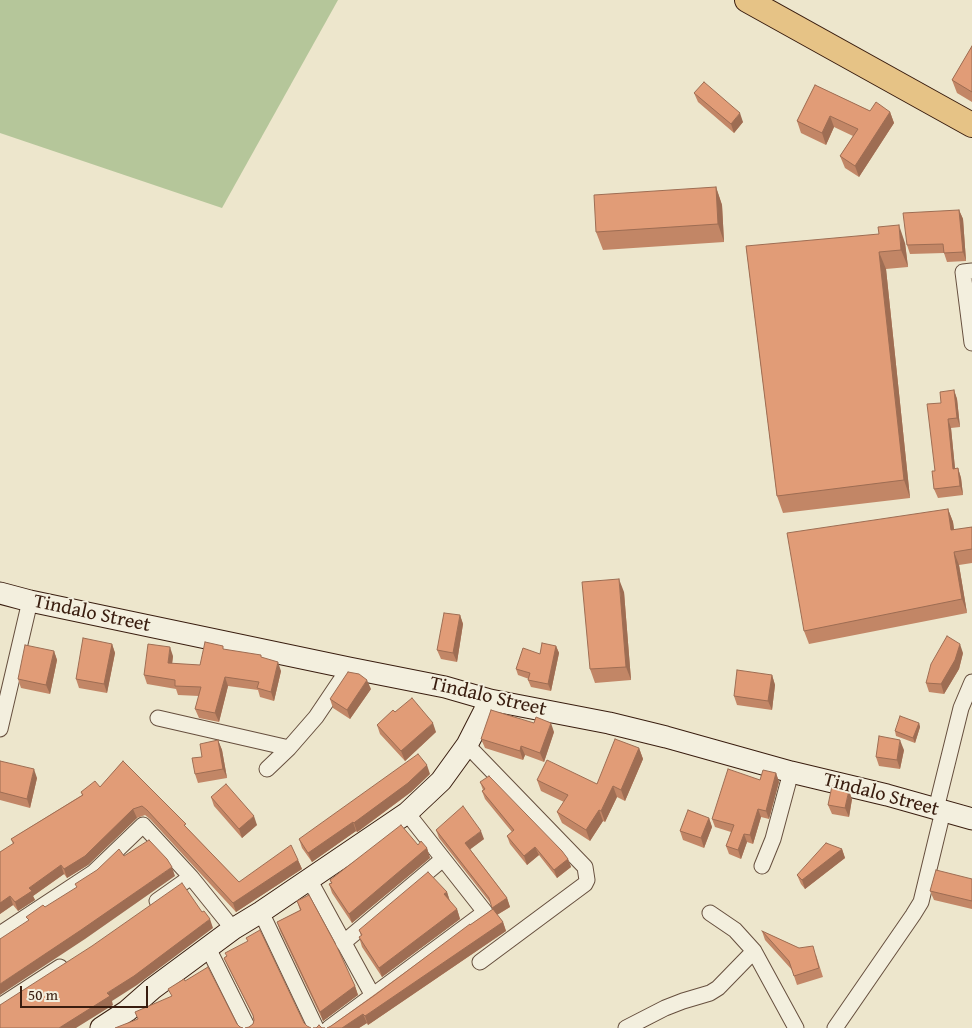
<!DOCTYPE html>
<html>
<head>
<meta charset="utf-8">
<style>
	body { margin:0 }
	#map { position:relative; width:972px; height:1028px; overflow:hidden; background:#ede6cc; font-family:"Gentium Book Plus",serif }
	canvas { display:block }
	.scale { position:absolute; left:20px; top:986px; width:128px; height:22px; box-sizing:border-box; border:2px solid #391d0f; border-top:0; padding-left:6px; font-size:15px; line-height:18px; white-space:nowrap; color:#391d0f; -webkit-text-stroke:4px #f3efde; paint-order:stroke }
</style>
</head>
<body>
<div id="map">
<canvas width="972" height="1028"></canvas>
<div class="scale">50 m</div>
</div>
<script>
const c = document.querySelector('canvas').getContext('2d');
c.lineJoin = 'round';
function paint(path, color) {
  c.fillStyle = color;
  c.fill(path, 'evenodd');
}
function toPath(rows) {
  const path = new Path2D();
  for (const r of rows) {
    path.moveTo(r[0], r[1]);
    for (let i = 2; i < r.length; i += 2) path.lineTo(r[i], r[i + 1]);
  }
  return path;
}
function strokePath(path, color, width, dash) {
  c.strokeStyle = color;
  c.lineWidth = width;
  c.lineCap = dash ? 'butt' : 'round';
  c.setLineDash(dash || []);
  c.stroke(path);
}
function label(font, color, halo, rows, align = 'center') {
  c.font = font + ' "Gentium Book Plus",serif';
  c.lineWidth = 4;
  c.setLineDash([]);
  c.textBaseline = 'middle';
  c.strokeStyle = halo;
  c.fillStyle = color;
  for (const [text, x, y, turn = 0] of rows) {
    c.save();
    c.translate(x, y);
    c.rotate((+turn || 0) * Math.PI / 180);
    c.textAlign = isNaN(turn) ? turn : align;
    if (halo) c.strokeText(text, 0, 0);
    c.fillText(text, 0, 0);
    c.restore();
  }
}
const green = toPath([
	[0,0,338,0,222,208,0,133]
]);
const street = toPath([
	[972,271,963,272,972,343],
	[158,718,289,748],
	[0,729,30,601],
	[467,745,585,867,587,880,585,884,480,962],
	[267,769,289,748,316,717,349,668],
	[936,809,961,708,972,682],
	[762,866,773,839,791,772],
	[309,879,373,996],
	[157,901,191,877],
	[261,912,316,1028],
	[710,913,735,930,754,951,796,1028],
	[0,934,94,872,143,825,191,877,233,929],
	[343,943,443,859],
	[208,948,248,1028],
	[0,1006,60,967],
	[329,1028,485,912,407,813],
	[626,1028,665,1008,683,1001,710,993,718,988,754,951],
	[835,1028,913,915,921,902,943,811]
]);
const secondary = toPath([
	[0,593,30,601,349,668,445,687,490,700,609,723,666,737,791,772,887,795,972,819],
	[101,1028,127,1011,152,989,233,929,261,912,407,813,441,781,467,745,490,700]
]);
const primary = toPath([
	[747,0,972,125]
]);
const wall = toPath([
	[972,46,972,102,957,93,952,80],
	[815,85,870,111,890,112,894,123,859,177,845,168,840,156,853,136,834,127,826,145,801,133,797,121],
	[694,93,743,122,734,133,698,102],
	[716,187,722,205,724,242,603,250,596,232],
	[959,210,963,219,966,261,947,262,944,253,910,254,907,245],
	[905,243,908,267,886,269,910,498,783,513,777,496,746,246],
	[954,390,957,399,960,427,951,428,955,469,958,468,961,478,963,495,938,498,934,489,935,471,941,403],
	[948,509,953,522,954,530,972,527,972,563,959,565,967,613,809,644,804,631],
	[624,592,631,680,595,683,590,669],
	[460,615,463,624,457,662,441,659,437,650],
	[112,644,115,653,107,693,79,688,76,679],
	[556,646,559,653,551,691,531,687,528,680,529,679,518,675,516,669,540,654],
	[225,650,262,658,281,671,274,701,260,697,258,690,228,686,219,722,199,718,195,709,199,696,178,695,176,689,147,684,144,675,173,656,172,664,200,665],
	[54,651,57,660,50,694,21,688,18,679],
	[963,653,959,669,944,694,929,692,926,683],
	[772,675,775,685,772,710,737,705,734,696],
	[371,689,350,719,333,708,330,699],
	[395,712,436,732,405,761,380,734,377,725],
	[534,723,554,732,544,762,525,755,523,760,485,748,481,739],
	[919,723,920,727,915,743,896,736,895,731],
	[218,740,222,750,227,778,198,783,195,774],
	[639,748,643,759,625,801,617,797,605,822,603,821,590,841,562,823,557,812,564,802,541,791,537,780,597,784],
	[904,750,900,769,879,766,876,757],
	[0,761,37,778,30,808,0,800],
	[123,761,188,829,239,882,298,860,302,869,236,912,150,819,145,815,137,818,88,865,67,878,64,874,33,896,35,900,18,911,13,905,0,914,0,852,13,844,11,839,82,795,81,792,100,787],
	[776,773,779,782,769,819,761,817,753,844,747,842,741,859,729,854,726,846,731,832,715,827,712,819,760,780],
	[430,774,411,792,359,831,357,832,356,831,312,862,302,848,299,839],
	[480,782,568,859,571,867,557,878,539,855,527,865,510,844,507,836,512,832,485,799,482,791,483,790],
	[211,797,257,825,242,838,214,806],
	[852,799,849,817,832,814,828,805],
	[709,818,712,827,704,848,683,840,680,831],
	[436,830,484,839,470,849,507,898,510,907,497,915,503,922,506,931,368,1025,367,1023,359,1028,327,1028,331,1026,470,925,493,909,492,905,439,838],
	[418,845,427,848,430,858,352,923,332,893,329,884,331,883,330,880],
	[842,849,845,858,805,889,801,884,797,875],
	[972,879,972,909,934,900,930,891],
	[447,892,450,901,457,909,460,919,382,977,362,947,359,937,361,936,359,930],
	[297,901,355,986,358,995,323,1021,280,931,277,922,300,910],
	[762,931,799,948,816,955,823,977,797,985,792,970,765,940],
	[226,956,304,1023,249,1027,253,1024,254,1018,228,967,224,958]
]);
const shadedWall = toPath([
	[890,112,894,123,859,177,855,166],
	[740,113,743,122,734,133,731,124],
	[830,116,834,127,826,145,822,133],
	[716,187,722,205,724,242,718,224],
	[959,210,963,219,966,261,963,252],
	[899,225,905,243,908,267,901,250],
	[879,252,886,269,910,498,904,480],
	[954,390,957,399,960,427,957,418],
	[948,419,951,428,956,478,953,469],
	[958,468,961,478,963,495,960,486],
	[948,509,953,522,956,544,951,530],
	[954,552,959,565,967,613,962,599],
	[619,579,624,592,631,680,626,667],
	[460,615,463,624,457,662,453,653],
	[112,644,115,653,107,693,104,684],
	[960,644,963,653,959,669,944,694,941,684],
	[556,646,559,653,551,691,548,684],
	[170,647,173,656,171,672,168,663],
	[54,651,57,660,50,694,46,685],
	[278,662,281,671,274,701,271,692],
	[772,675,775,685,772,710,768,701],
	[225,677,228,686,219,722,215,713],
	[367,680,371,689,350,719,347,710],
	[433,723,436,732,405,761,401,751],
	[551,723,554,732,544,762,540,753],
	[919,723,920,727,915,743,913,738],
	[218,740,222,750,227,778,223,769],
	[900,740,904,750,900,769,897,760],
	[521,746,525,755,523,760,520,751],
	[639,748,643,759,625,801,621,790],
	[427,765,430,774,411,792,357,832,354,823],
	[34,769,37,778,30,808,27,799],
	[776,773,779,782,769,819,766,811],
	[613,786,617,797,605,822,601,811],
	[849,790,852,799,849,817,845,808],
	[133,809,137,818,88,865,67,878,64,869],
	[758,809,761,817,753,844,750,835],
	[599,810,603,821,590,841,586,830],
	[254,816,257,825,242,838,239,829],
	[709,818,712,827,704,848,701,838],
	[353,822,356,831,312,862,308,853],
	[481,831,484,839,468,851,465,843],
	[744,834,747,842,741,859,738,850],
	[535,847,539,855,527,865,524,856],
	[427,848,430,858,352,923,349,914],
	[842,849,845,858,805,889,802,880],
	[568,859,571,867,557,878,554,870],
	[298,860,302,869,236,912,233,903],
	[61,865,64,874,33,896,35,900,18,911,15,902,29,888],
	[172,867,175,876,85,939,0,995,0,984],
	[447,892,450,902,444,894],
	[10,896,13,905,0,914,0,903],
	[507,898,510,907,495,916,492,908],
	[457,909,460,919,382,977,379,968],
	[210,919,213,928,137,985,112,1001,113,1005,76,1028,59,1028],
	[503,922,506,931,368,1025,365,1016],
	[355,986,358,995,323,1021,320,1012],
	[363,1014,367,1023,359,1028,342,1028]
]);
const building = toPath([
	[972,46,972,92,952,80,972,46],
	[704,82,740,113,731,124,694,93,704,82],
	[815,85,870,111,876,102,890,112,855,166,840,156,858,129,830,116,822,133,797,121,815,85],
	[716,187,718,224,596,232,594,195,716,187],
	[959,210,963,252,944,253,943,244,907,245,903,213,959,210],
	[899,225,901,250,879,252,904,480,777,496,746,246,879,234,878,227,899,225],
	[954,390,957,418,948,419,953,469,958,468,960,486,934,489,932,471,935,471,927,404,941,403,940,392,954,390],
	[948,509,951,530,972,527,972,549,954,552,962,599,804,631,787,533,948,509],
	[619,579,626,667,590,669,582,582,619,579],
	[444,613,460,615,453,653,437,650,444,613],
	[947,636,960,644,955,660,941,684,926,683,931,664,947,636],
	[83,638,112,644,104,684,76,679,83,638],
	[205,642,223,646,223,649,261,655,261,657,278,662,271,692,257,688,259,682,225,677,215,713,195,709,201,687,175,686,175,680,144,675,148,644,170,647,168,663,200,665,205,642],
	[542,643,556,646,548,684,528,680,530,673,516,669,523,648,540,654,542,643],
	[25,645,54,651,46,685,18,679,25,645],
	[737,670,772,675,768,701,734,696,737,670],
	[348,672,359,674,367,680,347,710,330,699,348,672],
	[412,698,433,723,401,751,377,725,393,710,395,712,412,698],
	[491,710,534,723,536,717,551,723,540,753,521,746,520,751,481,739,491,710],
	[900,716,919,723,913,738,895,731,900,716],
	[879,736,900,740,897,760,876,757,879,736],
	[615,739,639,748,621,790,613,786,601,811,599,810,586,830,557,812,568,795,537,780,547,760,597,784,615,739],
	[218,740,223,769,195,774,192,758,202,757,200,744,218,740],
	[418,754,427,765,408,783,355,822,354,823,353,822,308,853,299,839,418,754],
	[0,761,34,769,27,799,0,792,0,761],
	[123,761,186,824,184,825,239,882,291,845,298,860,233,903,147,810,142,806,133,809,85,856,64,869,61,865,29,888,32,891,15,902,10,896,0,903,0,852,14,843,11,839,83,795,81,792,95,781,100,787,123,761],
	[728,769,760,780,763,770,776,773,766,811,758,809,750,835,744,834,738,850,726,846,734,825,712,819,728,769],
	[489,776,562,851,568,859,554,870,535,847,524,856,507,836,514,830,482,791,485,789,480,782,489,776],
	[226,784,254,816,239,829,211,797,226,784],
	[832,786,849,790,845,808,828,805,832,786],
	[463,806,481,831,465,843,507,898,492,908,489,898,436,830,463,806],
	[688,810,709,818,701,838,680,831,688,810],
	[401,825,418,845,421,841,427,848,349,914,329,884,332,883,330,880,401,825],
	[149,840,167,859,172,867,81,930,0,984,0,939,29,920,26,917,43,905,45,907,77,887,75,884,97,870,119,849,124,856,149,840],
	[826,843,842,849,802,880,797,875,826,843],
	[936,870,972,879,972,901,930,891,936,870],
	[428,872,447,892,444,894,457,909,379,968,359,937,362,935,359,930,428,872],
	[182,883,202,912,204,911,210,919,134,976,107,993,110,996,59,1028,0,1028,0,1005,92,946,182,883],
	[309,895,337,947,355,986,320,1012,277,922,301,910,297,901,309,895],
	[493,909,503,922,365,1016,363,1014,342,1028,327,1028,331,1026,375,995,470,924,470,925,493,909],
	[260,930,304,1023,307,1026,311,1028,245,1028,249,1027,253,1024,254,1020,253,1015,224,958,227,956,225,953,248,941,246,938,260,930],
	[762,931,799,948,813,946,819,968,794,976,789,961,762,931],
	[208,967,237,1024,240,1027,243,1028,115,1028,138,1019,135,1012,172,996,168,989,184,979,185,981,208,967],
	[319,1025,322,1028,325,1028,313,1028,316,1028,319,1025]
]);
const streetNames = [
	["Tindalo Street",92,614,12],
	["Tindalo Street",488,697,13],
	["Tindalo Street",881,795,15]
];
paint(green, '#b5c69a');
strokePath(street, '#664f3e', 17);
strokePath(secondary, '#391d0f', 23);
strokePath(primary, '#391d0f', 26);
strokePath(street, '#f3efde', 15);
strokePath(secondary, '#f3efde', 21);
strokePath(primary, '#e6c386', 24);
paint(wall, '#c28666');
paint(shadedWall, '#9e6d53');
paint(building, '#e19c77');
strokePath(building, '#9e6d53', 1);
label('20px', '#391d0f', '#f3efde', streetNames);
</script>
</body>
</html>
